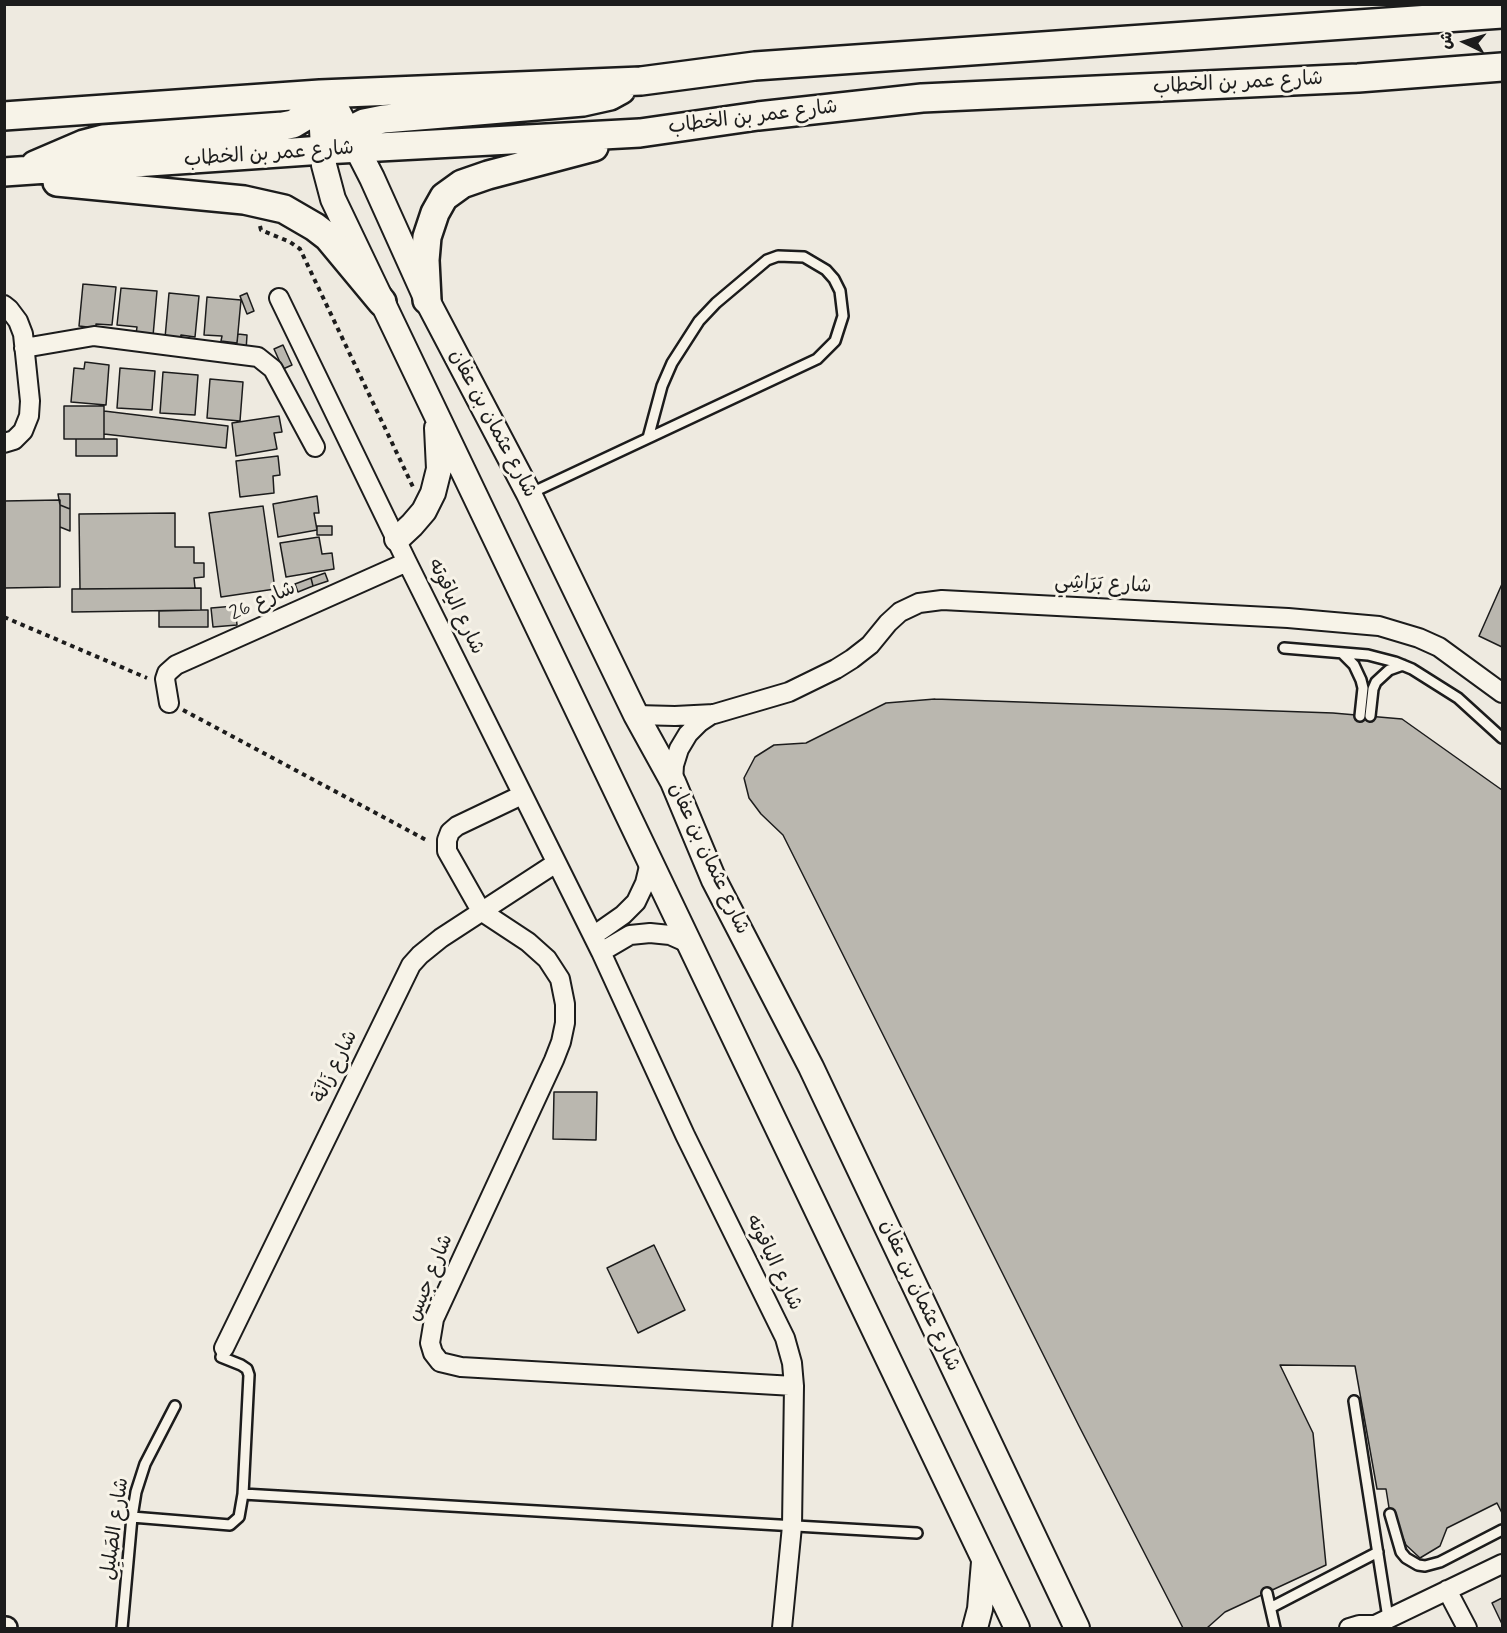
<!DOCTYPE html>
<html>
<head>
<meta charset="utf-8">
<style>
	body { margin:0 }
	#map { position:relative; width:1507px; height:1633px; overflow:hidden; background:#eeeae0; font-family:Mynerve,"Playpen Sans Arabic",sans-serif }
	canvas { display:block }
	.frame { position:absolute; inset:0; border:6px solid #1c1c1c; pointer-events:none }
	.north { position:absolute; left:1435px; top:12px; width:60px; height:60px; -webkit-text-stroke:4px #f7f3e8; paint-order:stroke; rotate:275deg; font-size:16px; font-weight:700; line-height:24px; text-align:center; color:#1c1c1c }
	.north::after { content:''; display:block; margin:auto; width:21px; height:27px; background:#1c1c1c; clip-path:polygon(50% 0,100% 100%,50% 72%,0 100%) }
</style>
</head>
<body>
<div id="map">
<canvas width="1507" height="1633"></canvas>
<div class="frame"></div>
<div class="north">ش</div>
</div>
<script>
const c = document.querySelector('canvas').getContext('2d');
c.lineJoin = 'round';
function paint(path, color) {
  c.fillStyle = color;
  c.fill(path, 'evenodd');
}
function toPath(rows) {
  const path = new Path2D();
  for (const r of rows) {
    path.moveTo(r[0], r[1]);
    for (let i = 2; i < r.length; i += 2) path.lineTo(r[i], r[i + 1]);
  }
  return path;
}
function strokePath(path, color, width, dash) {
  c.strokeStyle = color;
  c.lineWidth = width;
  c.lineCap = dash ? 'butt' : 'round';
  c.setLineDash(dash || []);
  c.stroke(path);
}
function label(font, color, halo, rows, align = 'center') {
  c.font = font + ' Mynerve,"Playpen Sans Arabic",sans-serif';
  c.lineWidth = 6;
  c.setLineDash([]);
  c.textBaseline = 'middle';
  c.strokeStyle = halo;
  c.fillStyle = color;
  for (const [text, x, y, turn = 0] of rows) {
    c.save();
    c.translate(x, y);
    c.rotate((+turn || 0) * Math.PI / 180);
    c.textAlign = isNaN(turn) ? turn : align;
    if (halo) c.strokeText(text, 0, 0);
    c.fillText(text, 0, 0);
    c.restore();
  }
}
const building = toPath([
	[83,284,116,287,112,325,96,324,96,328,79,326,83,284],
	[121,288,157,291,153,336,136,334,137,327,117,325,121,288],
	[169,293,199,296,195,337,181,335,180,340,165,338,169,293],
	[247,293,254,311,247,314,240,296,247,293],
	[207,297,241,300,237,343,221,341,222,336,204,335,207,297],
	[238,334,247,335,246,351,236,350,238,334],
	[283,345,292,365,283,369,274,349,283,345],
	[85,362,109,365,106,405,71,402,74,368,84,369,85,362],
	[120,368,155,371,152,410,117,408,120,368],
	[163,372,198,375,195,415,160,413,163,372],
	[210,379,243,382,240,421,207,418,210,379],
	[64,406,104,406,104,439,64,439,64,406],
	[104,411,228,426,226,448,104,434,104,411],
	[279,416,282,432,274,433,277,449,236,456,232,423,279,416],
	[76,439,117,439,117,456,76,456,76,439],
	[278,456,280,475,273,476,274,493,240,497,236,461,278,456],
	[58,494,70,494,70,509,60,505,58,494],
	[317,496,319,513,314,513,317,530,278,537,273,504,317,496],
	[60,500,60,587,4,588,4,501,60,500],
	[60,505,70,509,70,531,60,527,60,505],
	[263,506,275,589,221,597,209,513,263,506],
	[175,513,175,547,194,547,194,563,204,563,204,577,194,578,195,588,80,589,79,514,175,513],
	[317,526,332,526,332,535,317,535,317,526],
	[319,537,322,554,332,553,334,569,286,577,280,543,319,537],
	[325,573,328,581,313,586,311,578,325,573],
	[311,578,313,586,298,592,295,584,311,578],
	[1502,584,1502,647,1479,636,1502,584],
	[201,588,201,610,72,612,72,589,201,588],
	[235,606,237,625,213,627,211,608,235,606],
	[201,610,208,610,208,627,159,627,159,611,201,610],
	[935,699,1333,713,1402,719,1502,790,1502,1513,1497,1503,1447,1528,1440,1546,1420,1558,1406,1545,1392,1513,1390,1514,1386,1489,1377,1489,1355,1366,1280,1365,1313,1433,1326,1565,1225,1612,1207,1628,1183,1628,1079,1426,783,835,761,814,749,798,744,778,755,757,774,745,806,743,886,703,935,699],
	[554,1092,597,1092,596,1140,553,1139,554,1092],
	[654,1245,685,1310,638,1333,607,1268,654,1245],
	[1502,1598,1502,1624,1492,1603,1502,1598]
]);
const path = toPath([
	[260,226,261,230,290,242,300,249,413,487],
	[4,617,147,678],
	[183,710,428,841]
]);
const service = toPath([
	[529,494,817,359,835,341,843,316,840,291,834,279,826,270,804,257,778,256,767,260,716,303,699,321,672,363,662,386,648,438],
	[1284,648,1368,655,1395,662,1412,669,1458,698,1502,738],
	[1342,653,1354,665,1361,680,1363,688,1360,716],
	[1370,716,1373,689,1376,682,1389,670,1403,665],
	[1354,1401,1388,1618],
	[243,1494,917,1533],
	[1390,1514,1401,1552,1406,1558,1418,1565,1425,1566,1440,1562,1502,1530],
	[132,1517,230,1525,239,1517,243,1494,249,1375,247,1369,241,1365,221,1357,224,1348],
	[1267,1593,1275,1628],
	[1272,1607,1378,1552],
	[122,1628,132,1517,136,1492,145,1464,175,1406]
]);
const minor = toPath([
	[279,298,407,562,601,952,685,1135,785,1338,792,1363,794,1386,792,1526,782,1628],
	[4,305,9,309,18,321,23,334,30,401,29,416,23,431,14,440,4,443],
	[24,348,94,336,258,357,273,369,315,447],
	[169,703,165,679,167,673,176,665,407,562],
	[636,715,675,716,714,714,789,692,836,669,852,659,870,645,888,623,900,612,919,603,942,600,1288,618,1379,626,1419,638,1439,647,1502,693],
	[673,782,674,765,679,749,688,734,700,722,712,714],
	[522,795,457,826,450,832,447,840,447,851,481,911,528,942,547,959,560,979,565,1004,565,1023,561,1042,554,1060,434,1319,430,1343,433,1353,440,1362,461,1367,794,1386],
	[593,936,623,915,636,902,645,883,650,862],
	[601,952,630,935,650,933,670,935,688,943],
	[224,1348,411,965,420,955,441,938,556,863],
	[1447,1590,1467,1628],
	[1349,1628,1359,1625,1375,1625],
	[1371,1628,1375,1625,1502,1564]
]);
const tertiary = toPath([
	[4,1628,6,1628]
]);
const secondary = toPath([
	[320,94,324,165,333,199,1017,1628],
	[329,94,372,178,427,300,529,494,636,715,673,782,714,880,811,1067,1077,1628],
	[397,539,412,525,424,511,433,493,439,469,437,428],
	[975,1628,980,1609,984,1562]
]);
const primary = toPath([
	[4,116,320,94,641,81,755,66,1502,14],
	[323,150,336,137,364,123,384,119,583,102,610,96,621,90],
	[35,165,84,144,103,139,283,126,293,124,303,118,320,94],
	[4,172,323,150,640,133,758,116,922,98,1358,78,1502,67],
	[57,182,244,200,284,209,315,227,328,237,382,302],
	[427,300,425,260,427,237,435,213,444,197,462,184,488,175,594,147]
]);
const streetNames = [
	["شارع عمر بن الخطاب",1238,84,-3],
	["شارع عمر بن الخطاب",753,118,-7],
	["شارع عمر بن الخطاب",269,155,-4],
	["شارع عثمان بن عفان",492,424,62],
	["شارع بَرَاشِي",1103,585,3],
	["شارع 26",263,602,-24],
	["شارع الياقوته",455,607,64],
	["شارع عثمان بن عفان",708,859,65],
	["شارع زَانَة",336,1067,-64],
	["شارع الياقوته",773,1263,64],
	["شارع جيس",431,1278,-68],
	["شارع عثمان بن عفان",919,1296,65],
	["شارع الصَليِل",116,1529,-82]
];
paint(building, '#bab7af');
strokePath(building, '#1c1c1c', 1.5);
strokePath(service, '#1c1c1c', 14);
strokePath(minor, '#1c1c1c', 22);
strokePath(tertiary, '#1c1c1c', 26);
strokePath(secondary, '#1c1c1c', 28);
strokePath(primary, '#1c1c1c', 32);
strokePath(path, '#1c1c1c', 4, [4.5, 4.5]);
strokePath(service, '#f7f3e8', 9);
strokePath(minor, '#f7f3e8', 18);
strokePath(tertiary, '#f7f3e8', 21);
strokePath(secondary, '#f7f3e8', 24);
strokePath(primary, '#f7f3e8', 27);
label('20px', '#1c1c1c', '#f7f3e8', streetNames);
</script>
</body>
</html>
